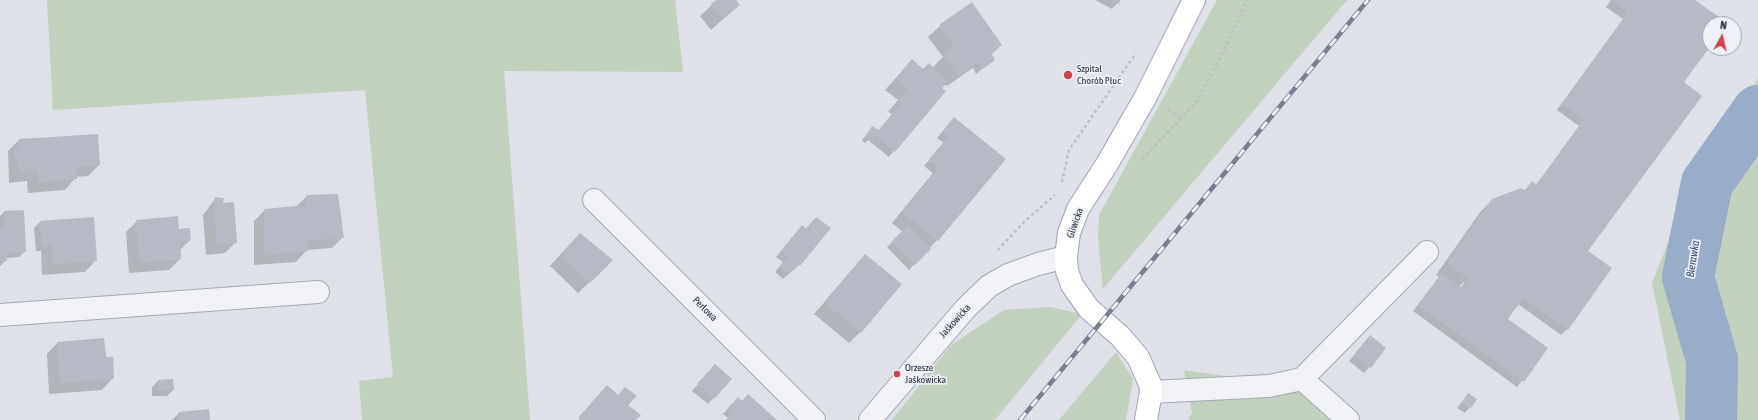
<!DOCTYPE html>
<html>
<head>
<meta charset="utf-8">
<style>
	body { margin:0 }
	#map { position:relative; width:1758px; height:420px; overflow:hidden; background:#dee1e8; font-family:"Asap Condensed",sans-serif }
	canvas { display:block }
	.north { position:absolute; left:1702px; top:16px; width:40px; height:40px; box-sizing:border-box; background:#edf0f5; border:1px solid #9ea2ac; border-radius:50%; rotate:8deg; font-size:11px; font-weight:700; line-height:16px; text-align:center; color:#272e3f }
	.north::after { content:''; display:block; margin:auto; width:14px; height:18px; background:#ce424c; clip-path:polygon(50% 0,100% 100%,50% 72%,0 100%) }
</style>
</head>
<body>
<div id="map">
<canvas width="1758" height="420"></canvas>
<div class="north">N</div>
</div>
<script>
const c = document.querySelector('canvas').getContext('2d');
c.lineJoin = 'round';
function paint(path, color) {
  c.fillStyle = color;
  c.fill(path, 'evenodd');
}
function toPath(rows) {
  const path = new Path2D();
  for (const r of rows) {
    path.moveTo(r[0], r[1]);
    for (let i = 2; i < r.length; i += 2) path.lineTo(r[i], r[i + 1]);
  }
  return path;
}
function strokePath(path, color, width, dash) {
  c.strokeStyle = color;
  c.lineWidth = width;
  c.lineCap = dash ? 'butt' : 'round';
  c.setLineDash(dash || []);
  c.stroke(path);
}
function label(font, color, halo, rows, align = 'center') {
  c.font = font + ' "Asap Condensed",sans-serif';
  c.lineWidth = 3.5;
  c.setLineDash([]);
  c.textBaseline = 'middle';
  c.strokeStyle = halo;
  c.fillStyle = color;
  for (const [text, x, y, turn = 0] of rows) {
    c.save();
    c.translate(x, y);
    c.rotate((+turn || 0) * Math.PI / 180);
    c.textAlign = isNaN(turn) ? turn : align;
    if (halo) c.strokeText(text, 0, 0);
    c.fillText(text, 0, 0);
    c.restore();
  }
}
const green = toPath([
	[47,0,675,0,683,72,504,71,530,420,362,420,359,381,393,377,365,90,53,110],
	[1217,0,1347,0,1103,289,1098,238,1099,215],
	[1758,78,1758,420,1680,420,1652,283,1691,185],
	[1050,307,1082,314,995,420,892,420,951,345,1004,310],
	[1116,352,1133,379,1126,420,1059,420],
	[1184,370,1305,388,1345,420,1188,420,1192,413]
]);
const shadow = toPath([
	[717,0,735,0,739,5,711,30,700,16],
	[1095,0,1120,0,1112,9],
	[1611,0,1694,0,1726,23,1710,24,1710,45,1683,82,1587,251,1611,268,1567,329,1561,335,1518,304,1507,319,1547,348,1517,387,1413,311,1439,277,1436,275,1481,211,1493,199,1524,191,1532,183,1536,185,1579,126,1557,110,1623,19,1606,7],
	[1465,280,1461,288,1459,287],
	[971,4,1001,45,991,55,994,59,976,74,973,68,947,86,945,84,889,157,868,140,865,143,862,140,873,127,878,131,892,114,888,112,898,100,885,90,912,60,923,70,932,68,943,57,928,37,940,26],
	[954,118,937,240,909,270,887,247,903,232,892,223,933,173,924,166,944,143,937,138],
	[19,140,99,165,88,176,76,177,65,190,28,193,27,181,9,183,8,151],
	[307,196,343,237,332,248,307,250,296,262,254,265,254,221,265,210,296,207],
	[216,198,222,203,236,242,225,253,206,255,203,215],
	[4,212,25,251,19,257,5,258,6,260,0,266,0,216],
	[137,221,178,230,190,240,180,250,180,259,169,270,129,273,126,232],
	[40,222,96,260,85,272,42,275,41,251,36,251,34,228],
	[810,224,823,237,799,265,783,279,775,272,783,262,776,257,797,232,806,229],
	[569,245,601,271,578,293,550,266],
	[866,255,860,332,849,343,814,314],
	[58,342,105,358,113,378,102,390,49,394,47,354],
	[1364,343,1385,349,1364,373,1349,361],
	[710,371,731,379,708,404,692,391],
	[158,381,173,390,167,396,152,396,152,387],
	[1468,394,1470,407,1465,413,1457,408],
	[732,404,776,420,726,420,728,418,723,414],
	[179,413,209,420,172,420]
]);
const river = toPath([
	[1711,420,1712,360,1688,277,1707,183,1758,111]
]);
const building = toPath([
	[716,0,736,0,740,5,723,19,711,4],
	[1111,0,1121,0,1118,4],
	[1612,0,1695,0,1727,23,1710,24,1710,47,1684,82,1702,96,1588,251,1612,268,1568,330,1523,298,1508,319,1548,348,1524,382,1418,305,1442,273,1462,288,1469,279,1447,263,1492,199,1521,188,1525,190,1532,181,1537,185,1584,120,1562,104,1628,13],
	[972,2,1002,45,991,53,995,60,983,69,978,62,958,76,943,55,954,46,939,25],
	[912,59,923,69,929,63,948,82,942,88,946,91,895,152,875,135,872,138,867,134,872,126,879,130,901,103,898,100,908,88,896,78],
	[954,117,1006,159,938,241,902,212,939,168,929,159,949,136,942,132],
	[98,134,100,165,76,167,77,179,39,182,38,171,20,172,19,165,13,156,14,152,18,146,19,139],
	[338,194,344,238,307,240,308,251,264,255,264,209,306,205,307,195],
	[215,197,224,198,223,203,234,202,237,243,217,244,213,203,215,203],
	[24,210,26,252,6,253,7,261,0,261,0,228,4,228,4,211],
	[178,216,179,229,190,228,191,240,180,241,181,259,140,262,136,220],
	[94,217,97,261,53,264,52,245,42,246,40,221],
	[816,217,831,228,800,266,798,264,789,274,780,266,788,256,781,251,802,225,809,231,812,227,809,225],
	[908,225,931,249,915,265,892,241],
	[580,233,613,260,590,283,560,255],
	[865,254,902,284,861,333,824,302],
	[1370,335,1386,348,1371,368,1354,355],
	[104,338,106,357,113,357,114,379,60,383,57,342],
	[715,364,732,379,714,399,697,384],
	[173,379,174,390,158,390,158,380],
	[607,385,618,395,625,387,637,396,628,405,641,415,636,420,580,420,578,418],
	[1468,393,1477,399,1471,408,1462,402],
	[748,394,777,420,726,420,733,412,728,408,738,397,742,401],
	[209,409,210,420,179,420,179,412]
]);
const path = toPath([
	[1167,110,1182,118],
	[1142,159,1196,103,1224,50,1247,0],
	[1062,182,1069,150,1136,53],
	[998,250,1025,221,1055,195]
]);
const minor = toPath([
	[594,200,814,420],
	[0,315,318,292],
	[1302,379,1348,420],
	[1151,392,1269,386,1302,379,1427,252],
	[870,420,966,308,989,286,1008,275,1038,264,1066,257]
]);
const major = toPath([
	[1146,420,1151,392,1150,384,1138,357,1120,336,1089,309,1072,285,1067,271,1066,257,1069,233,1078,209,1107,164,1145,98,1194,0]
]);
const rail = toPath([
	[1020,420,1368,0]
]);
const markers = [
	[1068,75,5,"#ce424c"],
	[897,374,4,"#ce424c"]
];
const poiNames = [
	["Szpital",1077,69],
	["Chorób Płuc",1077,81],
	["Orzesze",905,368],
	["Jaśkowicka",905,380]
];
const streetNames = [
	["Gliwicka",1075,223,-71],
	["Perłowa",705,309,45],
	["Jaśkowicka",955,321,-48]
];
const waterNames = [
	["Bierawka",1693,259,-81]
];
paint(green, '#c2d2bf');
paint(shadow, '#0003');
strokePath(river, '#99acc8', 52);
paint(building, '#b5bac5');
strokePath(minor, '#a3a8b2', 24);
strokePath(major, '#9da4b4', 24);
strokePath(path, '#bcbfc6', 2.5, [3, 3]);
strokePath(minor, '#f1f2f6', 22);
strokePath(major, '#fff', 22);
strokePath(rail, '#787f91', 4.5);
strokePath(rail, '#edf0f5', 3, [9]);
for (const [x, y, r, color] of markers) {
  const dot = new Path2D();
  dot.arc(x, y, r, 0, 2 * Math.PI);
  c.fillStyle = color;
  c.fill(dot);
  strokePath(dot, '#edf0f5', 1.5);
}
label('10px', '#272e3f', '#edf0f5', poiNames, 'left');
label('10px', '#272e3f', '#edf0f5', streetNames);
label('italic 11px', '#314973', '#edf0f5', waterNames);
</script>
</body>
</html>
